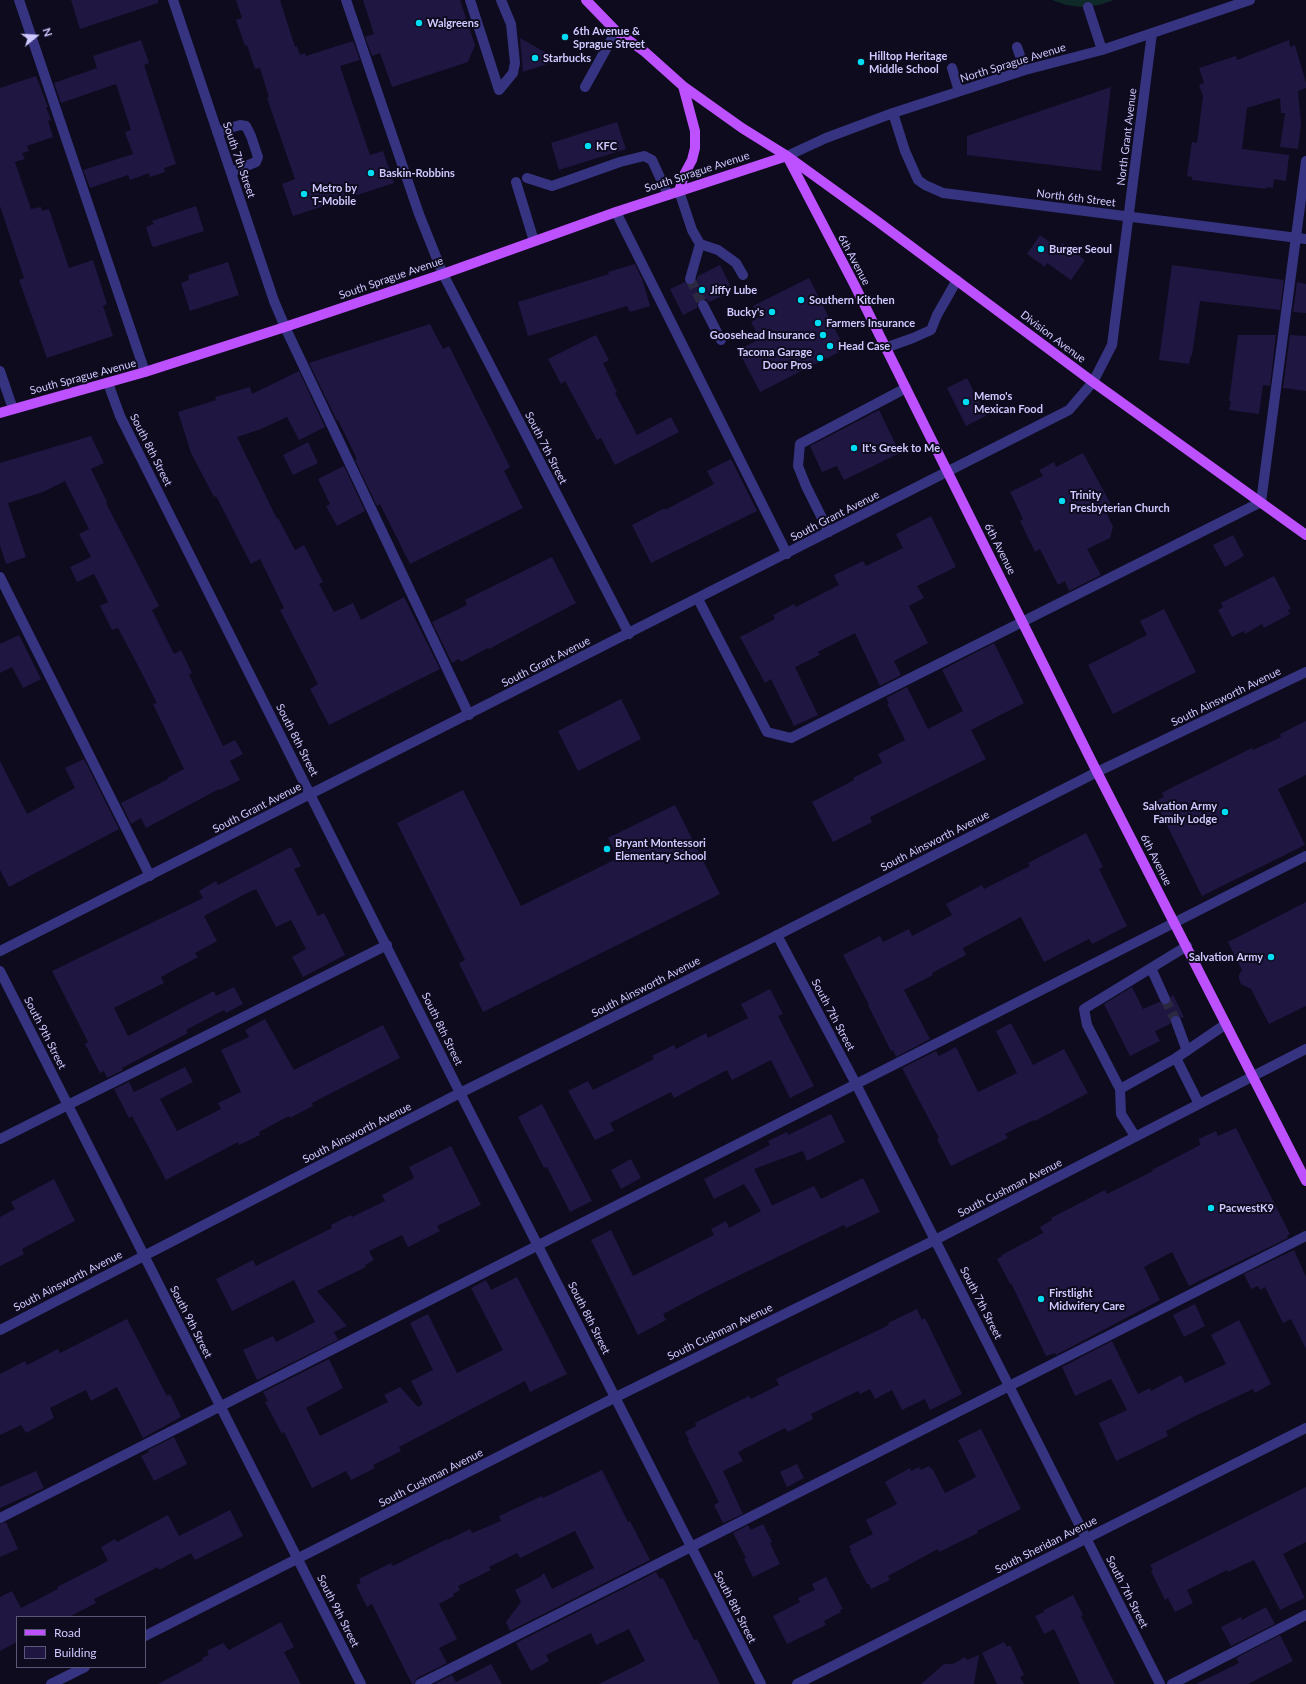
<!DOCTYPE html>
<html>
<head>
<meta charset="utf-8">
<style>
	body { margin:0 }
	#map { position:relative; width:1306px; height:1684px; overflow:hidden; background:#0e0b1f; font-family:Lato,sans-serif }
	canvas { display:block }
	.legend { position:absolute; left:16px; top:1616px; width:130px; height:52px; box-sizing:border-box; background:#0e0b1f; border:1px solid #5b5779; margin:0; padding:5px 7px; list-style:none; font-size:12px; color:#cfc9ff }
	.legend li { display:flex; align-items:center; gap:8px; height:20px }
	.legend b { width:20px; border:1px solid #5b5779 }
	.north { position:absolute; left:16px; top:16px; width:40px; height:40px; -webkit-text-stroke:3px #0e0b1f; paint-order:stroke; rotate:72deg; font-size:11px; font-weight:700; line-height:16px; text-align:center; color:#cfc9ff }
	.north::after { content:''; display:block; margin:auto; width:14px; height:18px; background:#cfc9ff; clip-path:polygon(50% 0,100% 100%,50% 72%,0 100%) }
</style>
</head>
<body>
<div id="map">
<canvas width="1306" height="1684"></canvas>
<ul class="legend">
<li><b style="height:5px;background:#bd50ff"></b>Road</li>
<li><b style="height:11px;background:#1f1641"></b>Building</li>
</ul>
<div class="north">N</div>
</div>
<script>
const c = document.querySelector('canvas').getContext('2d');
c.lineJoin = 'round';
function paint(path, color) {
  c.fillStyle = color;
  c.fill(path, 'evenodd');
}
function toPath(rows) {
  const path = new Path2D();
  for (const r of rows) {
    path.moveTo(r[0], r[1]);
    for (let i = 2; i < r.length; i += 2) path.lineTo(r[i], r[i + 1]);
  }
  return path;
}
function strokePath(path, color, width, dash) {
  c.strokeStyle = color;
  c.lineWidth = width;
  c.lineCap = dash ? 'butt' : 'round';
  c.setLineDash(dash || []);
  c.stroke(path);
}
function label(font, color, halo, rows, align = 'center') {
  c.font = font + ' Lato,sans-serif';
  c.lineWidth = 4;
  c.setLineDash([]);
  c.textBaseline = 'middle';
  c.strokeStyle = halo;
  c.fillStyle = color;
  for (const [text, x, y, turn = 0] of rows) {
    c.save();
    c.translate(x, y);
    c.rotate((+turn || 0) * Math.PI / 180);
    c.textAlign = isNaN(turn) ? turn : align;
    if (halo) c.strokeText(text, 0, 0);
    c.fillText(text, 0, 0);
    c.restore();
  }
}
const green = toPath([
	[1052,0,1114,0,1099,5,1082,7,1066,5]
]);
const building = toPath([
	[71,0,158,0,158,3,80,29],
	[236,0,280,0,295,47,297,46,300,55,305,53,306,56,353,41,360,60,340,66,370,155,383,151,394,183,293,216,282,184,295,179,267,98,269,97,260,68,255,69,247,45,245,46,236,20,242,18],
	[363,0,460,0,475,45,468,62,392,87,380,53,372,56,365,37,374,34],
	[520,38,559,60,523,72],
	[141,40,149,63,144,65,176,164,164,168,165,172,150,177,149,173,130,180,128,175,90,188,83,170,133,154,125,132,131,130,116,84,61,103,54,83,97,68,93,56],
	[1289,40,1290,47,1295,45,1306,83,1306,88,1298,91,1301,123,1298,149,1280,147,1285,113,1281,113,1280,98,1247,108,1242,149,1289,155,1286,181,1274,179,1273,188,1267,187,1266,189,1192,180,1192,177,1187,176,1192,142,1197,143,1203,96,1199,85,1204,83,1199,68,1236,56,1237,60],
	[36,76,48,107,46,107,51,120,48,121,53,137,27,146,29,151,22,153,25,159,15,162,31,209,41,207,42,211,49,209,69,268,93,260,107,304,103,306,113,336,47,358,19,280,24,278,0,206,0,88],
	[1111,87,1101,171,967,155,967,136],
	[617,122,626,149,559,170,551,143],
	[196,206,204,231,154,247,152,246,146,227,154,224,152,221],
	[1040,235,1058,248,1062,243,1085,260,1071,280,1047,263,1045,267,1027,254],
	[228,262,239,295,190,311,181,283,189,280,188,275],
	[635,264,642,279,650,306,630,312,627,306,528,336,518,302,609,274,608,272],
	[720,265,733,291,709,302,706,299,700,299,697,302,697,308,683,315,670,289,685,282,688,285,692,285,695,283,698,276],
	[1172,265,1284,280,1280,310,1200,301,1192,355,1191,355,1189,364,1159,360],
	[809,278,845,349,760,392,738,350,760,339,751,322,759,317,753,306],
	[1297,282,1306,284,1306,313,1293,312],
	[430,324,443,349,449,346,510,467,504,471,523,508,410,564,380,504,377,506,355,460,357,459,338,420,337,421,309,363],
	[596,335,609,360,603,363,617,392,615,393,637,435,671,417,679,432,615,465,601,438,597,440,565,381,561,384,548,359],
	[1238,335,1276,335,1270,386,1263,385,1259,414,1229,410,1231,401,1229,401],
	[1290,335,1306,336,1306,391,1283,388],
	[299,371,325,427,299,440,287,417,261,429,237,437,277,519,278,518,295,550,304,545,323,582,319,584,334,612,353,603,361,620,404,597,440,669,329,725,310,689,318,684,280,610,284,608,260,559,251,564,216,496,214,497,191,453,178,412,216,400,215,397,250,387,252,394],
	[967,378,986,416,966,426,947,388],
	[879,410,900,453,844,480,837,466,822,472,810,446],
	[91,436,104,463,91,469,107,502,106,503,159,606,152,610,174,654,181,650,192,673,189,675,223,746,235,740,243,754,230,761,240,780,220,790,219,789,146,828,141,818,131,824,121,803,168,779,167,778,184,769,153,704,157,703,133,656,118,628,112,630,100,606,108,602,94,574,77,582,70,567,91,557,79,534,89,529,65,481,43,492,8,503,26,557,6,564,0,545,0,463],
	[308,442,318,463,293,475,283,455],
	[1083,453,1114,510,1107,514,1113,527,1110,538,1087,549,1101,575,1069,591,1065,581,1058,585,1040,549,1035,552,1020,521,1023,519,1010,492,1043,476,1039,470,1054,462,1056,467],
	[731,459,757,511,651,563,632,525,665,508,665,510,714,484,707,471],
	[344,466,365,511,337,526,326,506,330,504,318,479],
	[931,516,956,567,917,586,924,598,909,606,928,643,894,661,901,675,880,686,855,633,818,652,820,655,795,667,818,715,794,726,771,679,765,683,740,637,775,619,773,615,794,604,796,607,839,585,834,575,863,561,866,566,903,548,896,534],
	[1233,535,1244,556,1225,567,1213,545],
	[552,557,576,603,489,649,488,648,461,662,459,659,452,663,432,622,467,605,465,600],
	[1274,576,1291,609,1288,610,1290,614,1264,628,1262,624,1245,634,1244,631,1232,637,1218,610,1223,607,1221,603],
	[1164,609,1196,672,1113,714,1088,665,1147,635,1140,621],
	[19,635,41,679,23,688,12,667,0,673,0,644],
	[994,643,1024,703,971,730,986,759,870,817,872,822,833,842,812,802,854,780,853,778,882,763,878,754,905,740,887,704,889,703,886,698,907,687,928,729,963,711,942,670],
	[621,699,641,739,578,771,558,731],
	[1306,721,1306,775,1278,789,1305,845,1202,896,1155,801,1164,797,1162,793,1173,787,1252,748,1253,750,1281,737,1280,734],
	[84,759,119,829,9,887,0,870,0,761,27,814,75,788,65,768],
	[463,790,521,906,618,858,608,838,675,805,720,894,483,1012,459,963,465,960,397,823],
	[1086,833,1103,867,1099,869,1127,926,1092,944,1089,939,1044,962,1021,917,963,948,966,955,932,973,933,975,904,990,930,1039,896,1057,893,1050,891,1051,868,1005,869,1005,843,955,880,936,883,942,909,929,912,936,952,915,946,904,982,885,984,889,1030,866,1028,863],
	[291,847,301,866,294,869,318,916,324,913,345,955,303,977,292,957,306,949,291,920,276,927,256,889,253,891,253,890,204,916,217,941,195,953,198,957,161,977,164,983,114,1008,128,1036,214,991,216,996,234,987,243,1004,226,1013,224,1010,186,1030,188,1033,122,1068,123,1070,107,1078,104,1071,100,1073,85,1044,88,1042,52,971,203,898,199,891,216,881,218,885],
	[1306,902,1306,1006,1269,1024,1251,989,1241,984,1239,979,1239,975,1242,970,1228,942],
	[1132,987,1143,1009,1159,1002,1164,1005,1168,1005,1171,1000,1171,996,1173,995,1184,1017,1182,1018,1177,1015,1171,1017,1170,1024,1155,1031,1160,1041,1130,1056,1104,1004],
	[770,989,783,1014,778,1016,814,1086,790,1098,771,1060,732,1080,727,1070,674,1098,671,1092,610,1123,614,1131,595,1140,568,1091,588,1081,593,1090,654,1059,652,1056,674,1045,676,1049,706,1033,708,1038,748,1018,741,1004],
	[265,1019,294,1070,383,1025,400,1058,312,1103,313,1106,290,1118,289,1116,259,1132,260,1135,239,1145,238,1142,166,1180,132,1116,129,1118,114,1089,129,1082,134,1092,185,1067,193,1082,160,1099,177,1131,221,1109,218,1103,241,1092,221,1050,249,1037,245,1030],
	[1011,1023,1033,1065,1064,1049,1088,1093,1035,1121,1034,1120,1005,1134,1008,1138,951,1166,937,1139,939,1138,902,1068,936,1051,939,1056,956,1047,978,1092,1017,1073,996,1031],
	[542,1104,592,1201,570,1212,547,1167,544,1168,518,1117],
	[831,1114,845,1142,807,1161,803,1151,754,1169,772,1205,771,1206,814,1186,821,1199,863,1178,880,1212,846,1228,844,1225,713,1288,663,1314,666,1320,638,1335,591,1240,611,1230,633,1276,714,1235,711,1229,726,1221,729,1228,761,1211,744,1184,714,1199,704,1179,770,1145,768,1141,787,1132,788,1135],
	[1236,1128,1290,1234,1287,1236,1288,1238,1189,1286,1172,1252,1144,1267,1160,1300,1056,1355,1055,1353,1046,1356,1011,1283,1010,1284,997,1259,1002,1256,1002,1255,1043,1233,1040,1227,1052,1220,1051,1218,1105,1190,1107,1194,1153,1171,1152,1170,1200,1145,1199,1139,1216,1131,1218,1136,1220,1135],
	[451,1146,481,1205,437,1226,440,1231,408,1247,402,1235,369,1251,374,1260,365,1265,366,1267,317,1291,347,1326,334,1332,338,1340,257,1380,243,1350,273,1336,276,1342,315,1322,294,1280,232,1311,216,1279,253,1260,256,1266,332,1228,331,1225,351,1215,352,1217,385,1201,382,1195,414,1178,409,1167],
	[631,1159,641,1178,621,1189,611,1170],
	[54,1179,75,1221,22,1249,24,1254,0,1266,0,1217,15,1209,11,1202],
	[1294,1250,1306,1277,1306,1349,1291,1319,1283,1323,1265,1287,1260,1290,1258,1286,1251,1289,1244,1274],
	[517,1277,567,1374,530,1392,525,1381,399,1447,401,1451,373,1465,375,1468,351,1480,346,1471,312,1488,284,1432,282,1434,265,1402,268,1401,263,1392,329,1359,343,1388,306,1408,320,1436,388,1402,384,1395,400,1387,418,1407,423,1404,411,1381,433,1370,410,1323,428,1314,457,1373,503,1350,471,1288,486,1280,491,1290],
	[1195,1304,1205,1326,1184,1337,1173,1315],
	[917,1309,922,1320,925,1318,962,1394,930,1410,925,1399,902,1410,892,1390,875,1399,870,1389,860,1394,858,1391,811,1414,813,1419,788,1432,785,1428,738,1452,743,1461,723,1471,743,1514,723,1523,714,1505,719,1502,688,1441,689,1440,685,1432,696,1426,695,1423,749,1396,751,1399,779,1385,776,1379,889,1325,888,1323],
	[127,1319,167,1396,170,1394,181,1417,143,1438,117,1387,91,1401,86,1390,50,1408,54,1418,26,1433,21,1425,0,1435,0,1374,25,1361,27,1365,58,1349,60,1353],
	[1239,1320,1271,1384,1255,1393,1253,1389,1193,1417,1166,1431,1168,1436,1116,1461,1099,1423,1127,1410,1111,1379,1075,1396,1062,1367,1112,1341,1138,1394,1150,1388,1151,1391,1181,1375,1185,1383,1226,1364,1211,1335],
	[981,1429,1021,1509,977,1531,978,1533,939,1552,938,1549,888,1576,890,1580,871,1589,869,1584,867,1584,850,1551,851,1550,849,1546,873,1534,866,1520,897,1504,885,1482,910,1468,911,1471,919,1467,921,1470,929,1466,931,1469,932,1468,945,1493,976,1477,958,1440],
	[174,1437,187,1464,154,1481,141,1456,149,1452,148,1450],
	[797,1464,804,1478,787,1487,780,1472],
	[602,1470,628,1522,630,1521,650,1560,510,1631,506,1622,521,1602,515,1590,540,1577,544,1573,552,1589,594,1568,575,1531,520,1558,517,1553,489,1567,491,1570,458,1586,460,1590,453,1594,454,1596,439,1604,457,1639,439,1648,447,1663,417,1678,414,1684,412,1684,372,1604,367,1607,356,1585,361,1583,359,1579,391,1563,393,1566,447,1539,448,1540,470,1529,472,1533,501,1521,499,1516,542,1496,543,1498],
	[36,1471,44,1488,0,1508,0,1487],
	[1306,1487,1306,1542,1283,1554,1305,1598,1280,1610,1254,1560,1228,1572,1227,1570,1187,1590,1193,1603,1175,1612,1168,1598,1165,1600,1151,1571,1153,1570,1150,1565],
	[230,1510,243,1536,195,1560,191,1553,159,1570,158,1567,94,1599,96,1603,69,1617,17,1617,17,1642,0,1651,0,1597,12,1591,21,1608,58,1589,57,1587,108,1561,101,1547,115,1539,117,1542,168,1515,179,1536],
	[6,1522,18,1549,0,1557,0,1524],
	[763,1524,772,1542,770,1543,780,1564,753,1577,744,1559,746,1558,733,1533,748,1525,751,1530],
	[656,1572,660,1579,663,1578,694,1640,697,1639,720,1684,599,1684,645,1661,629,1629,596,1645,591,1633,546,1655,549,1661,531,1671,516,1643],
	[826,1577,843,1609,840,1610,841,1612,824,1621,826,1625,787,1644,773,1616,800,1602,798,1598,815,1590,812,1584],
	[1073,1595,1083,1615,1081,1616,1115,1684,1080,1684,1054,1629,1044,1634,1035,1616,1044,1612,1044,1610],
	[1266,1607,1275,1624,1231,1646,1221,1627,1241,1617,1242,1620],
	[281,1622,294,1647,284,1652,301,1684,158,1684,203,1660,202,1658,209,1655,207,1651,223,1643,229,1650],
	[1280,1635,1293,1661,1248,1684,1196,1684,1239,1663,1236,1658],
	[1004,1642,1007,1647,1010,1645,1024,1675,1020,1677,1024,1684,997,1684,982,1653],
	[979,1655,974,1684,921,1684,944,1664,953,1664,965,1657,967,1660],
	[491,1664,502,1684,434,1684,452,1675,456,1682]
]);
const minorTunnel = toPath([
	[690,279,703,305],
	[1165,999,1176,1021]
]);
const minor = toPath([
	[19,0,145,372],
	[173,0,274,301,285,327,469,715],
	[346,0,419,214,443,274,629,634],
	[470,0,499,90],
	[1088,7,1102,50],
	[1017,47,1025,70],
	[952,68,959,91],
	[585,87,616,31],
	[499,90,513,73,515,63,511,24,501,0],
	[893,113,905,151,918,180,925,185,943,193,1306,239],
	[217,132,240,125,246,126,251,136,258,157,256,162,231,172],
	[787,156,826,138,893,113,1025,70,1102,50,1250,0],
	[527,178,552,186,620,162,644,156,652,160,668,195],
	[516,182,534,241],
	[679,191,692,230,700,244,718,250,736,263,743,275],
	[616,212,787,554],
	[690,279,700,244],
	[703,305,721,340],
	[885,348,913,338,931,330,937,315,957,280],
	[0,371,13,409],
	[108,383,120,416,451,1075,761,1684],
	[829,532,806,486,798,466,800,444,906,388],
	[0,577,150,876],
	[698,599,767,732,791,738,1261,502,1306,161],
	[777,935,856,1084,1160,1684],
	[0,951,1069,410,1093,382,1112,345,1152,33],
	[1151,968,1165,999],
	[0,971,361,1684],
	[1176,1021,1187,1051],
	[1120,1089,1176,1058],
	[1199,1104,1176,1058,1226,1024],
	[1135,1136,1121,1114,1120,1089,1087,1025,1084,1009,1187,946],
	[0,1139,387,945],
	[0,1330,460,1093,756,946,1097,772,1306,672],
	[0,1518,1306,856],
	[145,1636,616,1397,935,1240,1306,1049],
	[51,1684,85,1667],
	[420,1684,1306,1236],
	[797,1684,1306,1428],
	[1172,1684,1306,1615]
]);
const major = toPath([
	[586,0,616,31,645,52,683,86,742,128,787,156,877,221,1093,382,1306,535],
	[787,156,854,284,1097,772,1306,1181],
	[679,191,685,173,692,160,695,148,695,131,683,86],
	[0,413,145,372,285,327,443,274,616,212,787,156]
]);
const markers = [
	[419,23,4,"#00dcf4"],
	[565,37,4,"#00dcf4"],
	[535,58,4,"#00dcf4"],
	[861,62,4,"#00dcf4"],
	[588,146,4,"#00dcf4"],
	[371,173,4,"#00dcf4"],
	[304,194,4,"#00dcf4"],
	[1041,249,4,"#00dcf4"],
	[702,290,4,"#00dcf4"],
	[801,300,4,"#00dcf4"],
	[772,312,4,"#00dcf4"],
	[818,323,4,"#00dcf4"],
	[823,335,4,"#00dcf4"],
	[830,346,4,"#00dcf4"],
	[820,358,4,"#00dcf4"],
	[966,402,4,"#00dcf4"],
	[854,448,4,"#00dcf4"],
	[1062,501,4,"#00dcf4"],
	[1225,812,4,"#00dcf4"],
	[607,849,4,"#00dcf4"],
	[1271,957,4,"#00dcf4"],
	[1211,1208,4,"#00dcf4"],
	[1041,1299,4,"#00dcf4"]
];
const poiNames = [
	["Walgreens",427,23],
	["6th Avenue &",573,31],
	["Sprague Street",573,44],
	["Hilltop Heritage",869,56],
	["Middle School",869,69],
	["Starbucks",543,58],
	["KFC",596,146],
	["Baskin-Robbins",379,173],
	["Metro by",312,188],
	["T-Mobile",312,201],
	["Burger Seoul",1049,249],
	["Jiffy Lube",710,290],
	["Southern Kitchen",809,300],
	["Bucky's",764,312,"right"],
	["Farmers Insurance",826,323],
	["Goosehead Insurance",815,335,"right"],
	["Head Case",838,346],
	["Tacoma Garage",812,352,"right"],
	["Door Pros",812,365,"right"],
	["Memo's",974,396],
	["Mexican Food",974,409],
	["It's Greek to Me",862,448],
	["Trinity",1070,495],
	["Presbyterian Church",1070,508],
	["Salvation Army",1217,806,"right"],
	["Family Lodge",1217,819,"right"],
	["Bryant Montessori",615,843],
	["Elementary School",615,856],
	["Salvation Army",1263,957,"right"],
	["PacwestK9",1219,1208],
	["Firstlight",1049,1293],
	["Midwifery Care",1049,1306]
];
const streetNames = [
	["North Sprague Avenue",1013,63,-17],
	["North Grant Avenue",1127,137,-83],
	["South 7th Street",239,160,71],
	["South Sprague Avenue",697,172,-18],
	["North 6th Street",1076,198,7],
	["6th Avenue",854,260,62],
	["South Sprague Avenue",391,278,-19],
	["Division Avenue",1053,337,37],
	["South Sprague Avenue",83,377,-15],
	["South 7th Street",546,448,63],
	["South 8th Street",151,450,63],
	["South Grant Avenue",835,516,-27],
	["6th Avenue",1000,549,63],
	["South Grant Avenue",546,662,-27],
	["South Ainsworth Avenue",1226,697,-26],
	["South 8th Street",297,740,63],
	["South Grant Avenue",257,808,-27],
	["South Ainsworth Avenue",935,841,-27],
	["6th Avenue",1156,860,63],
	["South Ainsworth Avenue",646,987,-27],
	["South 7th Street",833,1015,62],
	["South 8th Street",442,1029,64],
	["South 9th Street",45,1033,63],
	["South Ainsworth Avenue",357,1133,-27],
	["South Cushman Avenue",1010,1188,-27],
	["South Ainsworth Avenue",68,1281,-27],
	["South 7th Street",981,1303,63],
	["South 8th Street",589,1318,63],
	["South 9th Street",191,1322,63],
	["South Cushman Avenue",720,1332,-26],
	["South Cushman Avenue",431,1478,-27],
	["South Sheridan Avenue",1046,1545,-27],
	["South 7th Street",1127,1592,63],
	["South 8th Street",735,1607,63],
	["South 9th Street",338,1611,63]
];
paint(green, '#0e2928');
paint(building, '#1f1641');
strokePath(minorTunnel, '#2b2841', 10, [10, 5]);
strokePath(minor, '#363480', 10);
strokePath(major, '#bd50ff', 10);
for (const [x, y, r, color] of markers) {
  const dot = new Path2D();
  dot.arc(x, y, r, 0, 2 * Math.PI);
  c.fillStyle = color;
  c.fill(dot);
  strokePath(dot, '#0e0b1f', 1.5);
}
label('bold 11px', '#cfc9ff', '#0e0b1f', poiNames, 'left');
label('11px', '#cfc9ff', '#0e0b1f', streetNames);
</script>
</body>
</html>
